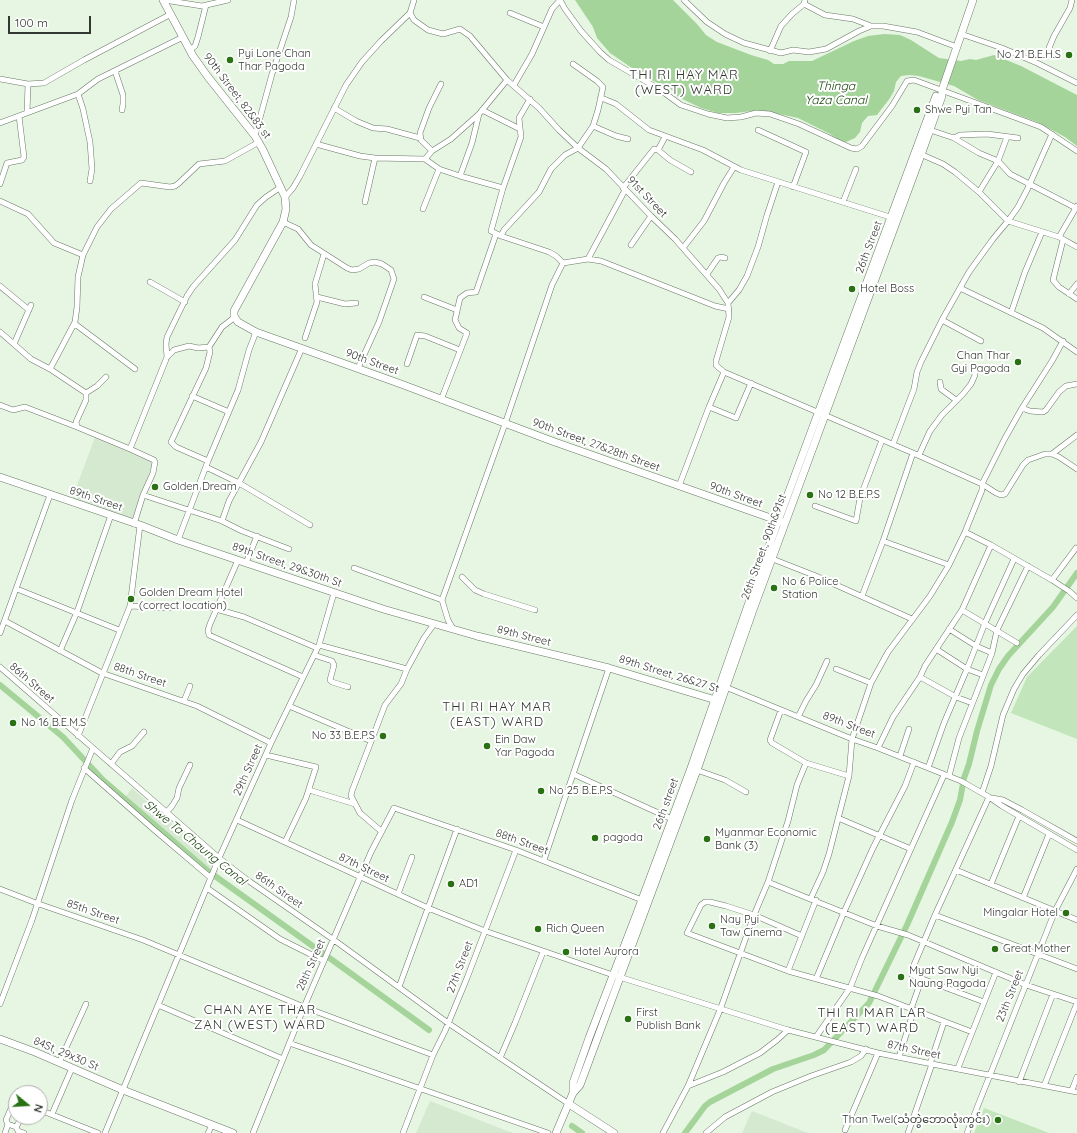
<!DOCTYPE html>
<html>
<head>
<meta charset="utf-8">
<style>
	body { margin:0 }
	#map { position:relative; width:1077px; height:1133px; overflow:hidden; background:#e6f6e2; font-family:Quicksand,sans-serif }
	canvas { display:block }
	.north { position:absolute; left:8px; top:1085px; width:40px; height:40px; box-sizing:border-box; background:#fff; border:1px solid #adafad; border-radius:50%; rotate:108deg; font-size:11px; font-weight:700; line-height:16px; text-align:center; color:#323831 }
	.north::after { content:''; display:block; margin:auto; width:14px; height:18px; background:#297214; clip-path:polygon(50% 0,100% 100%,50% 72%,0 100%) }
	.scale { position:absolute; left:8px; top:16px; width:83px; height:18px; box-sizing:border-box; border:2px solid #323831; border-top:0; padding-left:5px; font-size:12px; line-height:14px; white-space:nowrap; color:#323831; -webkit-text-stroke:3px #fff; paint-order:stroke }
</style>
</head>
<body>
<div id="map">
<canvas width="1077" height="1133"></canvas>
<div class="north">N</div>
<div class="scale">100 m</div>
</div>
<script>
const c = document.querySelector('canvas').getContext('2d');
c.lineJoin = 'round';
function paint(path, color) {
  c.fillStyle = color;
  c.fill(path, 'evenodd');
}
function toPath(rows) {
  const path = new Path2D();
  for (const r of rows) {
    path.moveTo(r[0], r[1]);
    for (let i = 2; i < r.length; i += 2) path.lineTo(r[i], r[i + 1]);
  }
  return path;
}
function strokePath(path, color, width, dash) {
  c.strokeStyle = color;
  c.lineWidth = width;
  c.lineCap = dash ? 'butt' : 'round';
  c.setLineDash(dash || []);
  c.stroke(path);
}
function label(font, color, halo, rows, align = 'center') {
  c.font = font + ' Quicksand,"Noto Sans Myanmar",sans-serif';
  c.lineWidth = 4;
  c.setLineDash([]);
  c.textBaseline = 'middle';
  c.strokeStyle = halo;
  c.fillStyle = color;
  for (const [text, x, y, turn = 0] of rows) {
    c.save();
    c.translate(x, y);
    c.rotate((+turn || 0) * Math.PI / 180);
    c.textAlign = isNaN(turn) ? turn : align;
    if (halo) c.strokeText(text, 0, 0);
    c.fillText(text, 0, 0);
    c.restore();
  }
}
const built = toPath([
	[95,437,154,461,132,520,72,499],
	[132,788,215,862,209,869,126,796],
	[430,1101,513,1133,416,1133],
	[752,1111,808,1133,742,1133]
]);
const green = toPath([
	[1077,626,1077,739,1011,713,1027,677],
	[984,1108,1049,1133,974,1133]
]);
const water = toPath([
	[575,0,673,0,697,24,706,35,717,42,751,55,768,60,774,64,783,64,789,61,812,61,854,41,868,36,884,34,900,35,911,40,939,58,961,61,970,59,976,60,994,55,1021,66,1077,95,1077,146,1065,137,1037,122,978,100,954,86,919,76,910,75,901,76,896,82,894,91,890,98,877,115,868,116,862,123,860,132,855,138,846,142,839,140,830,134,798,118,769,112,752,111,736,113,718,113,701,108,678,97,673,91,642,75,610,53,597,38,593,27]
]);
const canal = toPath([
	[0,685,63,737,103,780,208,871,335,962,429,1030],
	[572,1126,582,1133],
	[685,1133,705,1106,710,1102,773,1069,814,1055,824,1050,869,1003,907,925,952,822,960,800,964,778,969,764,977,731,991,685,999,669,1008,656,1053,607,1077,573]
]);
const street = toPath([
	[164,0,202,6,228,0],
	[560,0,565,9,581,31,600,52,609,60,659,89,681,105,708,114,727,118,741,117,756,113,770,114,799,124,851,148,857,149,862,146,892,106,907,81,914,80,1041,127,1077,151],
	[684,0,707,22,725,34,744,43,781,53,793,50,809,52,826,49,859,31,871,26,883,26,917,32,957,47],
	[805,0,804,4,825,15,853,19,871,26],
	[410,13,414,20,428,30,443,34,460,29,470,36,507,80,539,108,559,130,578,148,606,169,651,216,675,239,719,289,728,303,729,317,716,361,716,365,718,367,724,372,913,453,982,484,982,490,965,532,949,565,930,596,888,652,871,683,852,739,849,776,829,854,823,872,811,898],
	[510,13,544,27],
	[961,34,1002,48,1037,63,1077,83],
	[1049,48,1054,36,1070,8,1072,0],
	[190,50,195,46,198,37,206,5],
	[770,51,781,26,792,14,804,4],
	[115,71,123,95,123,104,122,110],
	[0,79,28,84,44,83,84,60,171,14],
	[514,85,532,54,552,9,560,0],
	[78,94,83,109,90,142,92,169,90,181],
	[530,99,519,118,521,137,503,188,491,231,501,236,549,252,556,256,563,263,588,259,601,261,715,306,729,309],
	[600,99,604,99,616,104,649,130,703,150,741,170,893,218],
	[334,108,356,121,373,128,387,129,420,138],
	[482,110,520,129],
	[27,113,28,84],
	[479,114,472,143,460,176,503,188],
	[0,123,78,94,98,79,183,37],
	[593,126,616,136,628,139],
	[927,129,954,138,960,135,987,134,1018,138],
	[758,130,806,152,793,187],
	[255,136,272,74,291,17,294,0],
	[954,138,979,153,998,161,1010,174,1076,208],
	[316,144,360,156,375,158,425,159,432,151,451,139,479,114,507,80],
	[658,150,670,160,691,172],
	[432,151,421,140,420,133,429,108,441,84],
	[918,153,943,164,955,172,979,192,1008,221,1059,237,1077,247],
	[425,159,439,169,460,176],
	[0,184,7,163,22,160,24,157,19,116],
	[623,188,654,149,658,150,665,137],
	[979,192,998,161,1007,137],
	[285,197,293,188,300,176,346,85,362,62,381,41,410,13,414,0],
	[0,201,28,214,54,243,83,255],
	[365,202,375,158],
	[843,202,856,169],
	[423,209,439,169],
	[283,222,298,229,311,245,347,268,352,270,359,269,369,263,375,262,382,264,391,270,394,279,379,322,358,368],
	[501,236,504,230,539,192,551,169,565,155,578,148,593,126,598,110,603,87,597,81,573,64],
	[1059,237,1077,206],
	[1063,240,1053,280,1059,287,1077,299],
	[631,245,651,216],
	[683,248,704,221,724,183,734,167],
	[588,259,625,190],
	[707,274,718,258,721,257,725,258],
	[150,282,185,302],
	[0,286,29,310],
	[960,288,1043,328,1077,352],
	[1069,294,1077,284],
	[317,297,345,304,356,303],
	[424,297,457,310],
	[728,303,739,290,747,276,758,247,767,215,778,182],
	[1011,313,1025,272,1042,232],
	[942,320,981,341],
	[75,324,135,369],
	[0,332,31,359,50,369,86,393,86,400,76,422,77,427,130,449],
	[305,338,317,302,315,284,324,254],
	[1063,341,1052,361,1022,408,1004,440,982,484,996,493,1001,495,1005,494,1023,465,1028,460,1045,454,1052,454,1059,457,1077,469],
	[14,344,31,305],
	[167,357,166,344,167,337,187,296,193,287,235,240,257,205,266,197,281,187],
	[407,364,417,335,425,336,460,350],
	[50,369,75,322,77,307,78,277,83,255,97,227,111,209,141,183,170,187,175,186,179,183,199,164,225,161,259,142],
	[940,382,941,389,956,400],
	[86,393,97,386,106,377],
	[192,396,229,412],
	[441,400,467,333,459,328,455,320,460,298,467,293,476,292,496,234],
	[0,405,13,410,25,407,77,427],
	[709,407,736,418,751,383],
	[1022,408,1030,411,1043,412,1046,410,1059,392,1066,386,1077,384],
	[893,444,914,389,917,372,921,362,942,320,969,272,993,239,1008,221,1018,207,1027,190,1052,134],
	[1052,454,1077,435],
	[919,455,930,431,942,415,963,394,971,384,975,375,974,367],
	[208,461,176,447,171,442,206,368,210,352,209,347],
	[206,467,239,483,310,525],
	[679,486,709,407,724,372],
	[143,495,222,521,229,501,261,442,302,348],
	[815,506,856,521,860,498,882,440],
	[222,521,242,531,289,549],
	[134,524,143,495,153,473,155,462,154,460,130,449,167,357,174,350,189,346,198,348,209,347,222,327,235,317],
	[965,532,991,545,1052,580,1069,591,1077,598],
	[178,540,208,461,238,390,249,350,256,332],
	[883,541,949,565],
	[770,558,816,576,912,619],
	[238,560,210,624,208,630,209,635,303,677],
	[246,563,257,536],
	[354,568,442,600],
	[462,577,475,590,484,594,535,610],
	[1052,580,1076,548],
	[17,589,119,630],
	[862,596,883,541,913,453],
	[130,606,169,608,182,606,202,605,244,617,317,648],
	[962,610,1017,643],
	[5,621,102,673,197,706,271,743],
	[453,629,448,620,442,600,505,424,552,285,563,263],
	[949,629,976,646,992,653],
	[0,633,50,495],
	[319,645,407,669],
	[936,649,967,669,983,675],
	[60,651,77,612,111,515],
	[314,655,332,661,334,665,330,680,332,682,348,687],
	[0,667,219,858,246,879,334,940,448,1023,569,1104],
	[836,669,871,683],
	[920,677,956,697,972,703],
	[723,686,852,739,878,748,961,781,989,797,1002,806,1077,850],
	[184,701,190,686],
	[289,706,371,741],
	[781,710,770,740,772,743,806,763,849,776],
	[798,717,806,701,816,685,827,661],
	[78,736,130,606,140,525],
	[878,748,893,717,920,677,925,666,962,610,991,545],
	[266,755,316,767,306,798,285,842],
	[900,756,909,729],
	[111,764,120,752,132,746,144,732],
	[84,768,152,828,211,878],
	[928,768,944,723,967,669,985,623,1014,559],
	[694,769,725,780,746,792],
	[573,774,674,820],
	[949,776,959,738,992,653,997,630,1028,566],
	[309,790,355,804],
	[982,793,991,766,1003,715,1014,689,1023,674,1039,655,1077,615],
	[992,798,1003,800,1022,810,1077,841],
	[166,813,172,806,177,798,179,788,190,765],
	[838,818,911,849],
	[237,820,428,908,485,931,613,975,788,1030,878,1053,932,1064,1077,1092],
	[381,831,360,813,351,796,352,791,385,705,401,684,407,669,424,638,434,624],
	[544,860,609,668],
	[956,870,1077,920],
	[768,882,877,926,908,935,1026,985,1077,1002],
	[991,884,1019,816],
	[207,888,280,939,324,961],
	[0,889,36,903,143,940,304,1007,433,1055],
	[398,894,412,857],
	[1023,898,1049,834],
	[935,915,1077,969],
	[802,936,754,915,726,906,710,902,705,902,701,905,687,933,788,971,878,996,972,1032],
	[788,971,816,900],
	[816,979,844,912,873,848,905,786,914,762],
	[399,987,457,829],
	[984,1002,912,975,911,972,935,915,989,797],
	[0,1004,32,920,72,800,93,748],
	[158,1005,283,1059],
	[911,1009,922,978],
	[816,1037,850,988,862,958,944,775],
	[289,1043,548,1133],
	[899,1057,914,1010],
	[500,1058,515,1023,543,952],
	[59,1063,86,1004],
	[930,1064,944,1022],
	[958,1068,996,972],
	[1019,1082,1053,994],
	[688,1086,723,1072,760,1053,777,1040,788,1030],
	[1044,1086,1077,1003],
	[1072,1090,1077,1077],
	[18,1093,19,1091,26,1093],
	[16,1097,6,1120,8,1124,16,1127,22,1117],
	[40,1110,98,1133],
	[52,1114,72,1068],
	[16,1127,18,1131,24,1133],
	[845,1130,878,1053],
	[5,1133,8,1124],
	[105,1133,219,858,271,743,319,645,334,593],
	[208,1133,212,1125],
	[253,1133,304,1007,371,852,394,808,516,850,642,900],
	[403,1133,433,1055,445,1031,467,978,516,850],
	[663,1133,688,1086,720,1010,754,915,768,882,788,821,797,785,806,763],
	[706,1133,725,1117,772,1092,811,1076,851,1062,861,1056,866,1049],
	[908,1133,932,1064],
	[967,1133,1055,911,1077,869]
]);
const secondary = toPath([
	[163,0,193,56,208,77,255,136,263,150,285,197,286,209,283,222,234,311,234,316,238,322,256,332,401,384,552,441,782,522],
	[0,477,140,525,178,540,383,609,477,636,609,668,719,701],
	[0,1039,35,1052,123,1090,233,1133],
	[573,1093,573,1083,589,1038,637,913,691,768,747,608,778,521,936,96],
	[569,1104,614,1133],
	[556,1133,573,1093,580,1085,697,770,753,610,921,155,942,96,942,90,973,0]
]);
const markers = [
	[1069,55,4,"#297214"],
	[230,60,4,"#297214"],
	[917,110,4,"#297214"],
	[852,289,4,"#297214"],
	[1018,362,4,"#297214"],
	[155,487,4,"#297214"],
	[810,495,4,"#297214"],
	[774,588,4,"#297214"],
	[131,599,4,"#297214"],
	[13,723,4,"#297214"],
	[383,736,4,"#297214"],
	[487,746,4,"#297214"],
	[541,791,4,"#297214"],
	[595,838,4,"#297214"],
	[707,839,4,"#297214"],
	[451,884,4,"#297214"],
	[1066,913,4,"#297214"],
	[712,926,4,"#297214"],
	[538,929,4,"#297214"],
	[995,949,4,"#297214"],
	[566,952,4,"#297214"],
	[901,977,4,"#297214"],
	[628,1019,4,"#297214"],
	[998,1120,4,"#297214"]
];
const poiNames = [
	["Pyi Lone Chan",238,54],
	["Thar Pagoda",238,67],
	["No 21 B.E.H.S",1061,55,"right"],
	["Shwe Pyi Tan",925,110],
	["Hotel Boss",860,289],
	["Chan Thar",1010,356,"right"],
	["Gyi Pagoda",1010,369,"right"],
	["Golden Dream",163,487],
	["No 12 B.E.P.S",818,495],
	["No 6 Police",782,582],
	["Station",782,595],
	["Golden Dream Hotel",139,593],
	["(correct location)",139,606],
	["No 16 B.E.M.S",21,723],
	["No 33 B.E.P.S",375,736,"right"],
	["Ein Daw",495,740],
	["Yar Pagoda",495,753],
	["No 25 B.E.P.S",549,791],
	["Myanmar Economic",715,833],
	["Bank (3)",715,846],
	["pagoda",603,838],
	["AD1",459,884],
	["Mingalar Hotel",1058,913,"right"],
	["Nay Pyi",720,920],
	["Taw Cinema",720,933],
	["Rich Queen",546,929],
	["Great Mother",1003,949],
	["Hotel Aurora",574,952],
	["Myat Saw Nyi",909,971],
	["Naung Pagoda",909,984],
	["First",636,1013],
	["Publish Bank",636,1026],
	["Than Twel(သံတွဲဘောလုံးကွင်း)",990,1120,"right"]
];
const streetNames = [
	["90th Street, 82&83 st",237,96,53],
	["91st Street",647,197,46],
	["26th Street",869,247,-69],
	["90th Street",372,362,20],
	["90th Street, 27&28th Street",596,445,20],
	["90th Street",736,495,20],
	["89th Street",96,499,19],
	["26th Street., 90th&91st",764,547,-70],
	["89th Street, 29&30th St",287,565,19],
	["89th Street",524,636,14],
	["89th Street, 26&27 St",669,674,17],
	["88th Street",140,675,19],
	["86th Street",32,683,41],
	["89th Street",849,725,21],
	["29th Street",248,770,-66],
	["26th street",666,804,-70],
	["88th Street",522,842,20],
	["87th Street",364,868,25],
	["86th Street",279,890,35],
	["85th Street",93,912,19],
	["28th Street",311,965,-66],
	["27th Street",460,967,-69],
	["23th Street",1010,996,-68],
	["87th Street",914,1050,12],
	["84St, 29x30 St",66,1054,23]
];
const waterNames = [
	["Thinga",836,86],
	["Yaza Canal",836,100],
	["Shwe Ta Chaung Canal",195,843,39]
];
const quarterNames = [
	["THI RI HAY MAR",684,75],
	["(WEST) WARD",684,90],
	["THI RI HAY MAR",497,707],
	["(EAST) WARD",497,722],
	["CHAN AYE THAR",260,1010],
	["ZAN (WEST) WARD",260,1025],
	["THI RI MAR LAR",872,1013],
	["(EAST) WARD",872,1028]
];
paint(built, '#d5e9d1');
paint(green, '#c3e5bb');
paint(water, '#a5d49b');
strokePath(canal, '#a5d49b', 6);
strokePath(street, '#6a7766', 6);
strokePath(secondary, '#6a7766', 8);
strokePath(street, '#fff', 5);
strokePath(secondary, '#fff', 7);
for (const [x, y, r, color] of markers) {
  const dot = new Path2D();
  dot.arc(x, y, r, 0, 2 * Math.PI);
  c.fillStyle = color;
  c.fill(dot);
  strokePath(dot, '#fff', 1.5);
}
label('11px', '#323831', '#fff', poiNames, 'left');
label('11px', '#323831', '#fff', streetNames);
label('italic 12px', '#0f3c02', '#fff', waterNames);
c.letterSpacing = '1px';
label('13px', '#323831', '#fff', quarterNames);
c.letterSpacing = '0px';
</script>
</body>
</html>
